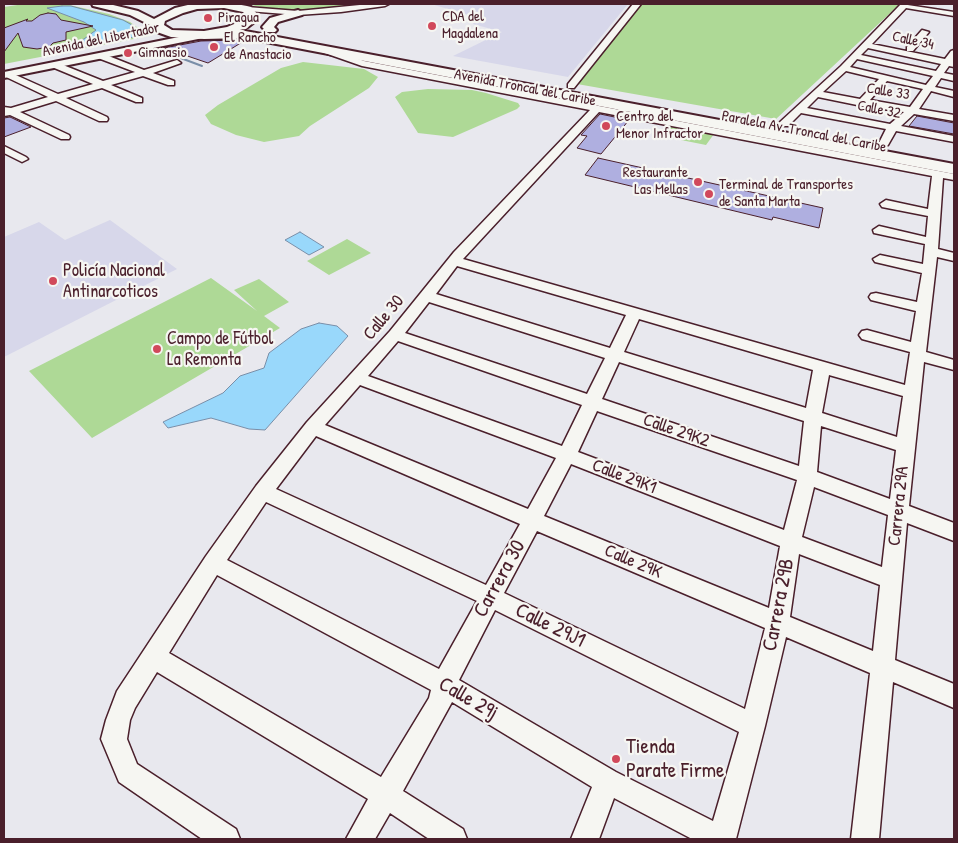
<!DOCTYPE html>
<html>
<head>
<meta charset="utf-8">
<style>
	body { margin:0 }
	#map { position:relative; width:958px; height:843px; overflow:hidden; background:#e8e8ee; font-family:"Patrick Hand",sans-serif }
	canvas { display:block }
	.frame { position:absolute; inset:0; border:5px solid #4a1f2b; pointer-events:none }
</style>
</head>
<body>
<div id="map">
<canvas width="958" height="843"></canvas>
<div class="frame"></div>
</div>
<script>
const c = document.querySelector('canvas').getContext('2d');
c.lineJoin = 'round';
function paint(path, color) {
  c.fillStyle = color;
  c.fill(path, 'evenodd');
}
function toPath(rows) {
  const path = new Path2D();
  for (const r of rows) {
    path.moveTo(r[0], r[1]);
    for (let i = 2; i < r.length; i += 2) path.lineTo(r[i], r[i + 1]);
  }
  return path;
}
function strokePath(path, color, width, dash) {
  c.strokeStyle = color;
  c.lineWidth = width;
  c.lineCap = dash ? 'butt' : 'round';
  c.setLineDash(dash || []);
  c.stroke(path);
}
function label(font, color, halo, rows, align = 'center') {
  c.font = font + ' "Patrick Hand",sans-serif';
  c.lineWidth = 4.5;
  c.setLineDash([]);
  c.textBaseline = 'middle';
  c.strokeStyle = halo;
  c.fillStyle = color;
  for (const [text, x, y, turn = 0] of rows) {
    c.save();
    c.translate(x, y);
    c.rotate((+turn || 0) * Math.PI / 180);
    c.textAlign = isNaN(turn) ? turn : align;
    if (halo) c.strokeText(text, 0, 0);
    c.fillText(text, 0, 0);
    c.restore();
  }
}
const built = toPath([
	[431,4,628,4,568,77,453,56,502,32,473,24,472,16],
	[110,220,177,269,4,357,4,237,39,222,65,240]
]);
const green = toPath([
	[24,4,65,4,109,14,130,22,149,36,4,64,4,7],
	[246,4,375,4,307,11,280,11],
	[642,4,900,4,776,119,577,84],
	[303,62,364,69,378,77,369,88,310,126,299,136,264,142,236,135,211,124,205,115,218,105,281,68],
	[428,89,472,90,486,93,518,103,520,106,517,109,453,137,418,133,395,97,402,92],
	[669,125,714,134,706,145,661,136],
	[347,239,371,253,329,275,307,261],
	[211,278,257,311,234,290,259,279,289,302,264,316,280,328,92,438,29,371]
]);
const water = toPath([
	[62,6,71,6,123,20,132,25,144,35,64,51,62,48,84,39,96,30,84,22,47,8,62,6],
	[300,232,324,247,309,255,285,240,300,232],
	[319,323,337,326,348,336,265,430,249,429,211,418,168,428,163,422,223,393,240,376,264,368,269,353,301,329,319,323]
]);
const stream = toPath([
	[154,48,202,66]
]);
const building = toPath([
	[48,13,56,14,61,20,93,26,66,32,66,40,53,43,49,47,37,49,23,47,18,33,4,52,4,28,28,19,26,21,32,21,40,15,48,13],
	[238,40,244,41,208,63,164,48,201,41,238,40],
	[600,114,629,120,601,154,577,148,587,136,581,135,600,114],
	[917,116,954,123,954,134,909,126,917,116],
	[10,117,31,127,4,137,4,118,10,117],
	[598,158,823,208,819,228,773,217,772,220,585,175,598,158]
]);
const minor = toPath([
	[370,4,389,4,385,6,341,12,298,15,247,11,243,9,247,7,298,11,370,4],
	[633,4,641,4,574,88,568,88,568,84,633,4],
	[901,4,954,12,954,16,906,8,872,44,945,59,951,51,954,50,953,61,954,67,949,66,944,73,954,75,954,81,941,78,935,87,954,91,954,97,931,91,919,109,954,115,954,121,914,114,901,126,954,136,954,142,896,131,888,145,884,146,879,143,886,129,801,113,788,126,780,126,779,124,780,122,841,66,901,4],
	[868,48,941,64,936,71,861,55,868,48],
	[857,59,933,76,926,85,850,67,857,59],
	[846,71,879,79,860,99,823,92,846,71],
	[887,81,923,89,910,107,870,100,887,81],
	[818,97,862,106,904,112,890,124,807,108,818,97],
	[922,30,929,32,913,51,907,51,907,47,922,30],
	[325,47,364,61,954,174,954,180,943,178,938,249,954,253,954,261,937,257,926,352,954,360,954,370,924,362,909,506,954,523,954,541,907,523,895,660,954,684,954,708,893,682,879,839,851,839,870,673,786,637,765,726,736,839,692,839,614,798,599,839,571,839,592,787,452,702,403,791,463,829,467,839,429,839,390,813,375,839,346,839,368,799,157,672,135,708,130,720,127,739,137,764,236,829,240,839,202,839,119,782,101,739,106,720,117,691,206,556,256,486,307,422,390,331,454,252,590,110,362,66,322,52,322,48,325,47],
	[599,112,932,176,928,209,886,200,880,204,882,207,928,216,926,237,879,226,873,230,874,233,925,244,923,264,880,255,873,259,875,262,922,273,917,302,876,293,871,294,869,297,871,300,916,311,911,342,867,330,862,331,859,335,862,339,910,352,905,385,463,259,599,112],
	[457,266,626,315,610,348,436,294,457,266],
	[429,302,605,358,587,394,405,333,429,302],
	[639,319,813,370,806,408,624,352,639,319],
	[398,341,582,405,562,446,368,376,398,341],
	[619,362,804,421,799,466,602,399,619,362],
	[829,375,903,396,897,437,822,413,829,375],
	[360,385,556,458,528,509,325,425,360,385],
	[597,411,797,480,784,530,578,452,597,411],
	[821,426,896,450,890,499,817,472,821,426],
	[316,436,520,524,486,585,276,489,316,436],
	[571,464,780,546,769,608,544,516,571,464],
	[814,487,888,515,882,567,802,537,814,487],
	[266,502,477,601,439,669,227,560,266,502],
	[537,531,765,628,745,709,504,593,537,531],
	[799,554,880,585,873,651,790,617,799,554],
	[217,575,431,690,429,698,381,777,169,653,217,575],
	[495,610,739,732,713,821,616,772,459,680,495,610],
	[101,53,144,70,177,60,181,63,153,73,174,81,174,85,168,85,143,76,111,85,142,98,142,102,136,102,102,88,66,98,107,117,108,119,107,121,99,121,56,101,20,112,69,135,70,137,69,139,61,139,10,115,4,116,4,107,11,108,48,97,4,76,4,72,9,72,58,94,93,84,52,67,52,63,58,63,103,81,135,72,98,58,97,56,101,53],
	[4,146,26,157,28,159,22,162,4,153,4,146]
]);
const major = toPath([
	[204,32,209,35,208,37,4,78,4,72,204,32]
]);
const highway = toPath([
	[92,4,109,4,138,11,154,19,175,8,192,4,236,4,247,6,251,7,258,15,257,20,248,27,240,30,954,164,954,174,245,38,204,39,171,37,157,32,154,27,130,15,93,6,92,4],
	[224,8,243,12,246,15,246,19,227,27,204,31,172,30,164,25,165,21,183,13,197,9,224,8],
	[298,10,304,13,302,15,278,22,274,27,277,30,275,32,267,32,262,27,270,18,298,10]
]);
const markers = [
	[208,18,5,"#d1495b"],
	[432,26,5,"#d1495b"],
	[214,47,5,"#d1495b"],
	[128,53,5,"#d1495b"],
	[606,126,5,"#d1495b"],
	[698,182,5,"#d1495b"],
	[709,194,5,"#d1495b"],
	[53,281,5,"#d1495b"],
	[157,349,5,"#d1495b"],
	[616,759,5,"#d1495b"]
];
const farPoinames = [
	["CDA del",442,17],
	["Magdalena",442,34],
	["Piragua",218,18],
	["El Rancho",224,38],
	["de Anastacio",224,55],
	["Gimnasio",138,53],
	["Centro del",616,117],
	["Menor Infractor",616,134],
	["Restaurante",688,173,"right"],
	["Las Mellas",688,190,"right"],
	["Terminal de Transportes",719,185],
	["de Santa Marta",719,202]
];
const farStreetnames = [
	["Avenida del Libertador",101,40,-12],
	["Calle 34",913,41,12],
	["Avenida Troncal del Caribe",525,88,11],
	["Calle 33",888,92,9],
	["Calle 32",879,110,11],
	["Paralela Av. Troncal del Caribe",804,132,11]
];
const poiNames = [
	["Policía Nacional",63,271],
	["Antinarcoticos",63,292],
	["Campo de Fútbol",167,339],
	["La Remonta",167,360]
];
const streetNames = [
	["Calle 30",384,318,-50],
	["Calle 29K2",676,431,19],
	["Calle 29K1",624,477,21],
	["Carrera 29A",899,506,-84],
	["Calle 29K",633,562,23]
];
const nearStreetnames = [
	["Carrera 30",500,579,-61],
	["Carrera 29B",779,605,-79],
	["Calle 29J1",550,626,26],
	["Calle 29j",468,699,30]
];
const nearPoinames = [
	["Tienda",626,747],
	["Parate Firme",626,771]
];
paint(built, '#d7d7ea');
paint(green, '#aed996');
paint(water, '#99d8fb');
strokePath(water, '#798ea8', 1);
strokePath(stream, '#798ea8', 2);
paint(building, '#afafe0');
strokePath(building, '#4a1f2b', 1);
strokePath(minor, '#4a1f2b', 3);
strokePath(major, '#4a1f2b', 4);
strokePath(highway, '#4a1f2b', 4);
paint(minor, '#f6f6f2');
paint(major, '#f6f6f2');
paint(highway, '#f6f6f2');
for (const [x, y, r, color] of markers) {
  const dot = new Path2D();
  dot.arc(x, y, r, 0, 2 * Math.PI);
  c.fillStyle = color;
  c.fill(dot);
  strokePath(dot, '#f6f6f2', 2);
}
label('15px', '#4a1f2b', '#f6f6f2', farPoinames, 'left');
label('15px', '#4a1f2b', '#f6f6f2', farStreetnames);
label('18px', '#4a1f2b', '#f6f6f2', poiNames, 'left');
label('18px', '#4a1f2b', '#f6f6f2', streetNames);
label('21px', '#4a1f2b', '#f6f6f2', nearStreetnames);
label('21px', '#4a1f2b', '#f6f6f2', nearPoinames, 'left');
</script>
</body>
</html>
